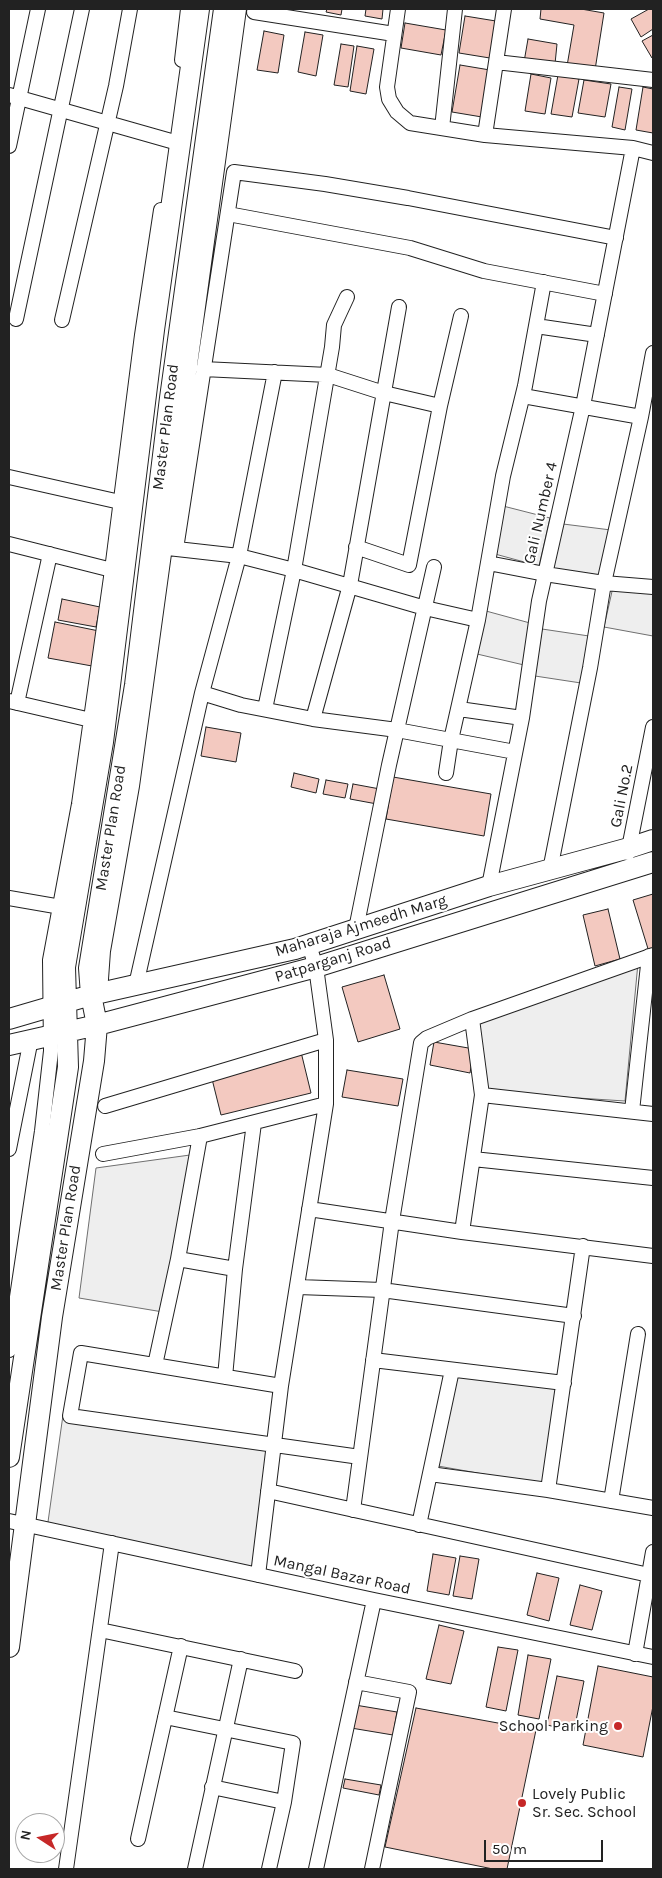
<!DOCTYPE html>
<html>
<head>
<meta charset="utf-8">
<style>
	body { margin:0 }
	#map { position:relative; width:662px; height:1878px; overflow:hidden; background:#fff; font-family:Karla,sans-serif }
	canvas { display:block }
	.frame { position:absolute; inset:0; border:10px solid #222; pointer-events:none }
	.north { position:absolute; left:15px; top:1813px; width:50px; height:50px; box-sizing:border-box; background:#fff; border:1px solid #a7a7a7; border-radius:50%; rotate:281deg; font-size:14px; font-weight:700; line-height:20px; text-align:center; color:#222 }
	.north::after { content:''; display:block; margin:auto; width:18px; height:22px; background:#c62828; clip-path:polygon(50% 0,100% 100%,50% 72%,0 100%) }
	.scale { position:absolute; left:484px; top:1840px; width:119px; height:22px; box-sizing:border-box; border:2px solid #222; border-top:0; padding-left:6px; font-size:15px; line-height:18px; white-space:nowrap; color:#222; -webkit-text-stroke:4px #fff; paint-order:stroke }
</style>
</head>
<body>
<div id="map">
<canvas width="662" height="1878"></canvas>
<div class="frame"></div>
<div class="north">N</div>
<div class="scale">50 m</div>
</div>
<script>
const c = document.querySelector('canvas').getContext('2d');
c.lineJoin = 'round';
function paint(path, color) {
  c.fillStyle = color;
  c.fill(path, 'evenodd');
}
function toPath(rows) {
  const path = new Path2D();
  for (const r of rows) {
    path.moveTo(r[0], r[1]);
    for (let i = 2; i < r.length; i += 2) path.lineTo(r[i], r[i + 1]);
  }
  return path;
}
function strokePath(path, color, width, dash) {
  c.strokeStyle = color;
  c.lineWidth = width;
  c.lineCap = dash ? 'butt' : 'round';
  c.setLineDash(dash || []);
  c.stroke(path);
}
function label(font, color, halo, rows, align = 'center') {
  c.font = font + ' Karla,sans-serif';
  c.lineWidth = 4;
  c.setLineDash([]);
  c.textBaseline = 'middle';
  c.strokeStyle = halo;
  c.fillStyle = color;
  for (const [text, x, y, turn = 0] of rows) {
    c.save();
    c.translate(x, y);
    c.rotate((+turn || 0) * Math.PI / 180);
    c.textAlign = isNaN(turn) ? turn : align;
    if (halo) c.strokeText(text, 0, 0);
    c.fillText(text, 0, 0);
    c.restore();
  }
}
const green = toPath([
	[503,506,550,518,539,566,495,554,503,506],
	[563,524,611,530,600,579,550,569,563,524],
	[613,587,653,594,653,636,604,627,613,587],
	[486,611,530,623,524,665,477,654,486,611],
	[542,629,589,636,581,683,535,676,542,629],
	[638,963,625,1101,484,1092,477,1014,638,963],
	[190,1155,169,1313,79,1298,96,1168,190,1155],
	[457,1376,557,1389,545,1485,438,1466,457,1376],
	[63,1415,274,1444,258,1575,47,1529,63,1415]
]);
const building = toPath([
	[327,9,342,9,341,15,326,12,327,9],
	[366,9,383,9,382,19,365,16,366,9],
	[541,9,581,9,604,13,595,70,567,66,574,25,540,19,541,9],
	[649,9,653,9,653,29,641,37,631,19,649,9],
	[465,16,502,22,496,59,459,53,465,16],
	[405,23,446,30,441,55,401,48,405,23],
	[264,31,284,35,278,73,257,70,264,31],
	[305,32,323,35,316,76,298,72,305,32],
	[653,35,653,57,652,58,642,41,653,35],
	[528,39,557,44,555,64,524,62,528,39],
	[341,44,354,46,348,87,334,85,341,44],
	[357,46,374,49,366,94,350,91,357,46],
	[460,65,490,70,482,117,452,112,460,65],
	[531,74,551,78,545,114,525,111,531,74],
	[558,75,579,79,572,117,551,114,558,75],
	[584,80,611,84,605,117,578,113,584,80],
	[619,87,632,89,625,130,612,127,619,87],
	[643,87,653,89,653,133,636,130,643,87],
	[62,599,100,607,96,627,58,620,62,599],
	[55,622,99,631,92,666,48,658,55,622],
	[206,727,241,733,236,762,201,756,206,727],
	[294,773,319,779,316,793,291,787,294,773],
	[393,777,491,794,484,836,386,819,393,777],
	[326,780,348,784,345,798,323,794,326,780],
	[353,784,380,789,377,804,350,799,353,784],
	[653,894,653,951,649,952,633,900,653,894],
	[608,909,620,959,595,966,583,915,608,909],
	[384,975,400,1029,358,1042,342,987,384,975],
	[434,1042,474,1049,470,1073,430,1065,434,1042],
	[301,1052,311,1093,221,1115,211,1075,301,1052],
	[347,1070,403,1079,398,1106,342,1097,347,1070],
	[433,1554,456,1558,449,1595,427,1591,433,1554],
	[460,1556,479,1559,472,1599,453,1596,460,1556],
	[537,1573,559,1578,549,1621,527,1615,537,1573],
	[580,1585,602,1591,592,1630,570,1625,580,1585],
	[439,1625,464,1631,451,1684,426,1679,439,1625],
	[498,1647,518,1650,506,1711,486,1707,498,1647],
	[528,1655,551,1659,539,1719,518,1715,528,1655],
	[598,1666,653,1677,653,1706,643,1757,583,1745,598,1666],
	[557,1676,584,1681,574,1731,547,1725,557,1676],
	[355,1705,397,1712,393,1735,351,1728,355,1705],
	[416,1708,536,1730,507,1869,493,1869,385,1847,416,1708],
	[345,1779,381,1785,379,1795,343,1788,345,1779]
]);
const street = toPath([
	[398,9,387,87,389,99,397,112,410,123,485,135,633,148,653,153],
	[254,12,394,34],
	[182,60,188,9],
	[496,62,653,80],
	[9,95,171,141],
	[442,128,455,9],
	[485,135,504,9],
	[9,146,38,9],
	[228,214,410,248,484,271,605,294],
	[16,319,82,9],
	[62,320,116,86,130,9],
	[536,326,597,335],
	[203,369,328,375,384,393,440,406],
	[523,396,641,417],
	[9,477,120,502],
	[9,544,112,570],
	[356,547,409,565,440,406,461,316],
	[168,548,239,556,294,570,425,608,478,620],
	[176,549,234,172,325,184,408,198,616,238],
	[488,563,545,574,604,583,653,587],
	[202,693,239,556,275,372],
	[9,701,91,720],
	[17,703,50,554],
	[265,709,294,570,332,347,334,325,347,297],
	[459,709,522,718],
	[313,719,350,585,399,307],
	[446,773,451,740,478,620,503,476,525,386,544,282],
	[628,853,653,727],
	[550,870,590,668,604,583,641,417,653,353],
	[489,886,522,718,539,601,583,406,633,148],
	[9,898,61,907],
	[356,929,389,765,434,567],
	[136,985,202,693,241,705,313,719,397,730,515,752],
	[100,993,103,951,132,786,239,9],
	[482,1095,653,1114],
	[105,1106,326,1040],
	[632,1111,649,956],
	[9,1149,31,1039],
	[103,1154,200,1136,326,1104],
	[473,1159,653,1178],
	[309,1209,462,1232,653,1256],
	[462,1232,482,1095,472,1019],
	[178,1259,235,1269],
	[298,1287,382,1290,574,1316],
	[9,1350,42,1131,51,1051,50,960,79,804,112,570,142,335,161,210],
	[373,1360,564,1383],
	[155,1365,178,1259,200,1136],
	[225,1377,235,1269,254,1123],
	[281,1386,81,1353,70,1416,360,1457],
	[430,1474,548,1490,583,1246],
	[548,1490,653,1508],
	[268,1491,649,1575],
	[611,1501,638,1334],
	[353,1510,392,1221,421,1043,427,1038,472,1019,653,955],
	[9,1521,374,1600,653,1657],
	[419,1525,452,1370],
	[258,1575,281,1386,326,1104,326,1040,316,967,309,945],
	[100,1630,295,1671],
	[635,1654,653,1552],
	[356,1682,409,1692,372,1869],
	[165,1717,293,1743,284,1802,269,1869],
	[212,1787,284,1802],
	[138,1839,181,1646],
	[66,1869,112,1543],
	[195,1869,241,1659],
	[316,1869,374,1600]
]);
const secondary = toPath([
	[9,1019,91,995,295,949,489,886,629,848,653,840],
	[9,1045,97,1025,316,967,653,862],
	[9,1457,68,1067,65,967,103,742,154,330,199,9],
	[9,1647,52,1317,94,1061,97,1025,91,995,89,968,135,685,170,398,224,9]
]);
const markers = [
	[618,1726,5,"#c62828"],
	[522,1803,5,"#c62828"]
];
const streetNames = [
	["Master Plan Road",166,427,-83],
	["Gali Number 4",541,513,-77],
	["Gali No.2",622,796,-79],
	["Master Plan Road",111,828,-81],
	["Maharaja Ajmeedh Marg",361,926,-17],
	["Patparganj Road",333,960,-17],
	["Master Plan Road",66,1228,-81],
	["Mangal Bazar Road",342,1575,12]
];
const poiNames = [
	["School Parking",608,1726],
	["Lovely Public",532,1794,"left"],
	["Sr. Sec. School",532,1812,"left"]
];
paint(green, '#eee');
strokePath(green, '#6f6f6f', 1);
paint(building, '#f3c9c0');
strokePath(building, '#222', 1);
strokePath(street, '#222', 16);
strokePath(secondary, '#222', 22);
strokePath(street, '#fff', 14);
strokePath(secondary, '#fff', 20);
for (const [x, y, r, color] of markers) {
  const dot = new Path2D();
  dot.arc(x, y, r, 0, 2 * Math.PI);
  c.fillStyle = color;
  c.fill(dot);
  strokePath(dot, '#fff', 2);
}
label('16px', '#222', '#fff', streetNames);
label('16px', '#222', '#fff', poiNames, 'right');
</script>
</body>
</html>
